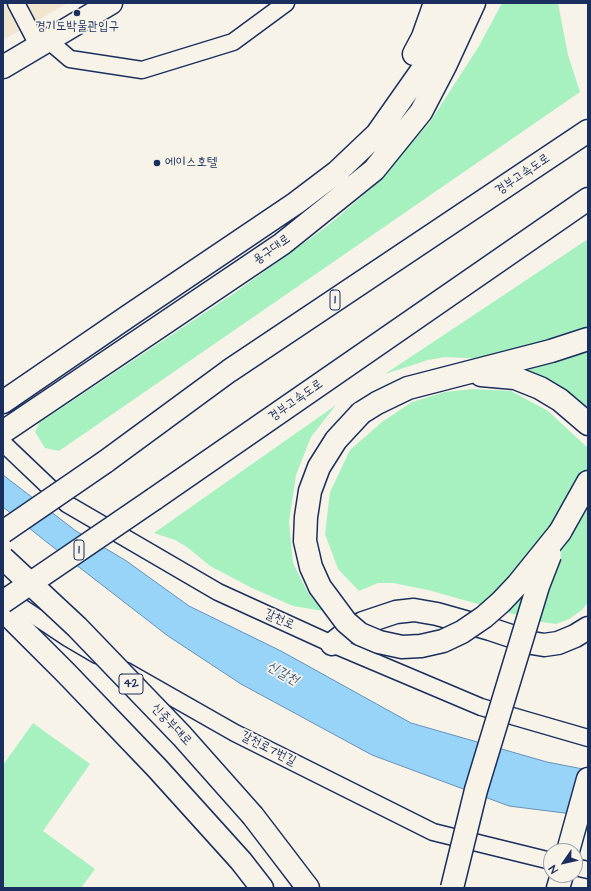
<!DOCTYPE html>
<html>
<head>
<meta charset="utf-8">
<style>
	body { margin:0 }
	#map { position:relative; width:591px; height:891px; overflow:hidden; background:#f7f3e8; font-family:"Architects Daughter",sans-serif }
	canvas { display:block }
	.frame { position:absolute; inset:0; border:4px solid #1b2f5e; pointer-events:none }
	.north { position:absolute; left:543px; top:843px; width:40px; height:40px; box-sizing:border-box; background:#f7f3e8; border:1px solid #9fa5b1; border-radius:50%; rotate:236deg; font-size:11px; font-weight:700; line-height:16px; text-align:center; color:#1b2f5e }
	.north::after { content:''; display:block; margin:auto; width:14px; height:18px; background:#1b2f5e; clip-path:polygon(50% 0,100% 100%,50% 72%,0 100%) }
</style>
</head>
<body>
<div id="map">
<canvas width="591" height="891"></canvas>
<div class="frame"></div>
<div class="north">N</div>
</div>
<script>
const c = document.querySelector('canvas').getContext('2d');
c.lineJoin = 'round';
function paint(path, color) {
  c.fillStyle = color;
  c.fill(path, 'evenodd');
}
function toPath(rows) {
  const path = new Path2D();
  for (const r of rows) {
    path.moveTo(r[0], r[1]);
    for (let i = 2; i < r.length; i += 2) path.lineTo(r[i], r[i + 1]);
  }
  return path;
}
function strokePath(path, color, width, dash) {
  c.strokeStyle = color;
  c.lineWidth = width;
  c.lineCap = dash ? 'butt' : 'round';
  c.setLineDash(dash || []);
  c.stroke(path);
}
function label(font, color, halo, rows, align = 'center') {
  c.font = font + ' "Architects Daughter","Poor Story",sans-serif';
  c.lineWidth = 3.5;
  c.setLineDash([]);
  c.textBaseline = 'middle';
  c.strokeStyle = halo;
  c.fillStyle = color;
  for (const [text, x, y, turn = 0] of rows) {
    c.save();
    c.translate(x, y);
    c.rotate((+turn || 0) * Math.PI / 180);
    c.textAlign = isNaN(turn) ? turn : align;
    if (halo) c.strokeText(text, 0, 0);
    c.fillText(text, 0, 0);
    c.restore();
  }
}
const built = toPath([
	[3,3,68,3,3,40]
]);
const green = toPath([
	[502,3,558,3,568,55,580,92,59,451,45,448,35,432,39,423,233,294,326,227,372,188,430,122,479,46],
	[588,239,588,409,551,381,517,368,486,359,445,357,428,360,385,374],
	[473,389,511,391,548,411,588,448,588,602,582,610,569,619,556,624,542,622,428,590,393,583,378,583,359,591,338,569,325,534,330,492,350,450,382,422,412,402,445,392],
	[336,405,311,437,296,475,289,522,293,563,308,593,323,611,293,606,252,588,210,566,187,547,175,540,154,533],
	[33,723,90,764,43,831,95,869,81,888,3,888,3,765]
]);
const water = toPath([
	[3,475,76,531,125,560,189,606,281,651,411,723,547,762,588,770,588,816,509,806,372,755,241,684,168,636,44,540,3,507,3,475]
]);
const minor = toPath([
	[16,3,39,47],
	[49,41,70,59,142,70,233,42,286,3],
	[3,443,67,504,218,592,332,644,481,707,588,738],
	[3,595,68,638,97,655],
	[126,671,235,733,433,832,551,861],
	[575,867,588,870]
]);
const secondary = toPath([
	[414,54,423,37,435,3],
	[3,402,130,315,296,203,337,172,377,134,422,70,446,23,453,3],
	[3,432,282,244,374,170,421,112,445,66,474,3]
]);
const primary = toPath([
	[3,67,111,3]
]);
const trunk = toPath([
	[3,610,66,673,157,768,241,861,262,888],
	[253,816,308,888]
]);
const motorway = toPath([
	[481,375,515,378,540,388,560,400,588,424],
	[361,413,377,403,408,388,551,351,588,339],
	[105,462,229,371,588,131],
	[154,499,588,199],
	[560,532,588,482],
	[332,644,347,632,363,623,396,612,414,610,437,614,490,629,532,643,544,645,558,643,575,636,588,628],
	[568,851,588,779],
	[558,888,562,875]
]);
const trunkBridge = toPath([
	[3,558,77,627,182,736,253,816]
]);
const motorwayBridge = toPath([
	[361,413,336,440,319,467,310,491,306,517,305,541,311,567,320,587,346,622,360,634,379,642,402,647,421,646,443,641,462,632,484,617,501,602,518,584,560,532],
	[3,532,105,462],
	[3,602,154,499],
	[452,888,476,790,538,586,550,555]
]);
const markers = [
	[77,13,4,"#1b2f5e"],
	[157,163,4,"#1b2f5e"]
];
const shields = [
	[335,300,10],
	[79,550,10],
	[131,684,24]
];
const shieldNames = [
	["1",335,300],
	["1",79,550],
	["42",131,684]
];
const poiNames = [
	["경기도박물관입구",77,27],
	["에이스호텔",165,163,"left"]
];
const streetNames = [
	["경부고속도로",523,175,-34],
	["용구대로",272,250,-35],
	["경부고속도로",296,401,-35],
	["갈천로",279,620,24],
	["신중부대로",171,725,47],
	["갈천로7번길",268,749,27]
];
const waterNames = [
	["신갈천",282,674,30]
];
paint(built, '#f2e5d0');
paint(green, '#a7f1c0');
paint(water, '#98d3f8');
strokePath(water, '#6691ba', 1);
strokePath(minor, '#1b2f5e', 19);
strokePath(secondary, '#1b2f5e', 25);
strokePath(primary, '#1b2f5e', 25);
strokePath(trunk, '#1b2f5e', 25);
strokePath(motorway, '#1b2f5e', 25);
strokePath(minor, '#f7f3e8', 16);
strokePath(secondary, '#f7f3e8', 22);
strokePath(primary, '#f7f3e8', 22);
strokePath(trunk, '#f7f3e8', 22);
strokePath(motorway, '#f7f3e8', 22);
strokePath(trunkBridge, '#1b2f5e', 25, []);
strokePath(motorwayBridge, '#1b2f5e', 25, []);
strokePath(trunkBridge, '#f7f3e8', 22);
strokePath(motorwayBridge, '#f7f3e8', 22);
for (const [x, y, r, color] of markers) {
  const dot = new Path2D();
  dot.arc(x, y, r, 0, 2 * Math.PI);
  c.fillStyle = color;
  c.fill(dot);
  strokePath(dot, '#f7f3e8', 1.5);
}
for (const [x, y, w] of shields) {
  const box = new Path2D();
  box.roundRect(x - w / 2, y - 10, w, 20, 3);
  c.fillStyle = '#f7f3e8';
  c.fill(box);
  strokePath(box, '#1b2f5e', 1);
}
label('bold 12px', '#1b2f5e', null, shieldNames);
label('13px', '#1b2f5e', '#f7f3e8', poiNames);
label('13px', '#1b2f5e', '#f7f3e8', streetNames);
label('italic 14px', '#3a5884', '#f7f3e8', waterNames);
</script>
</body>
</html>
